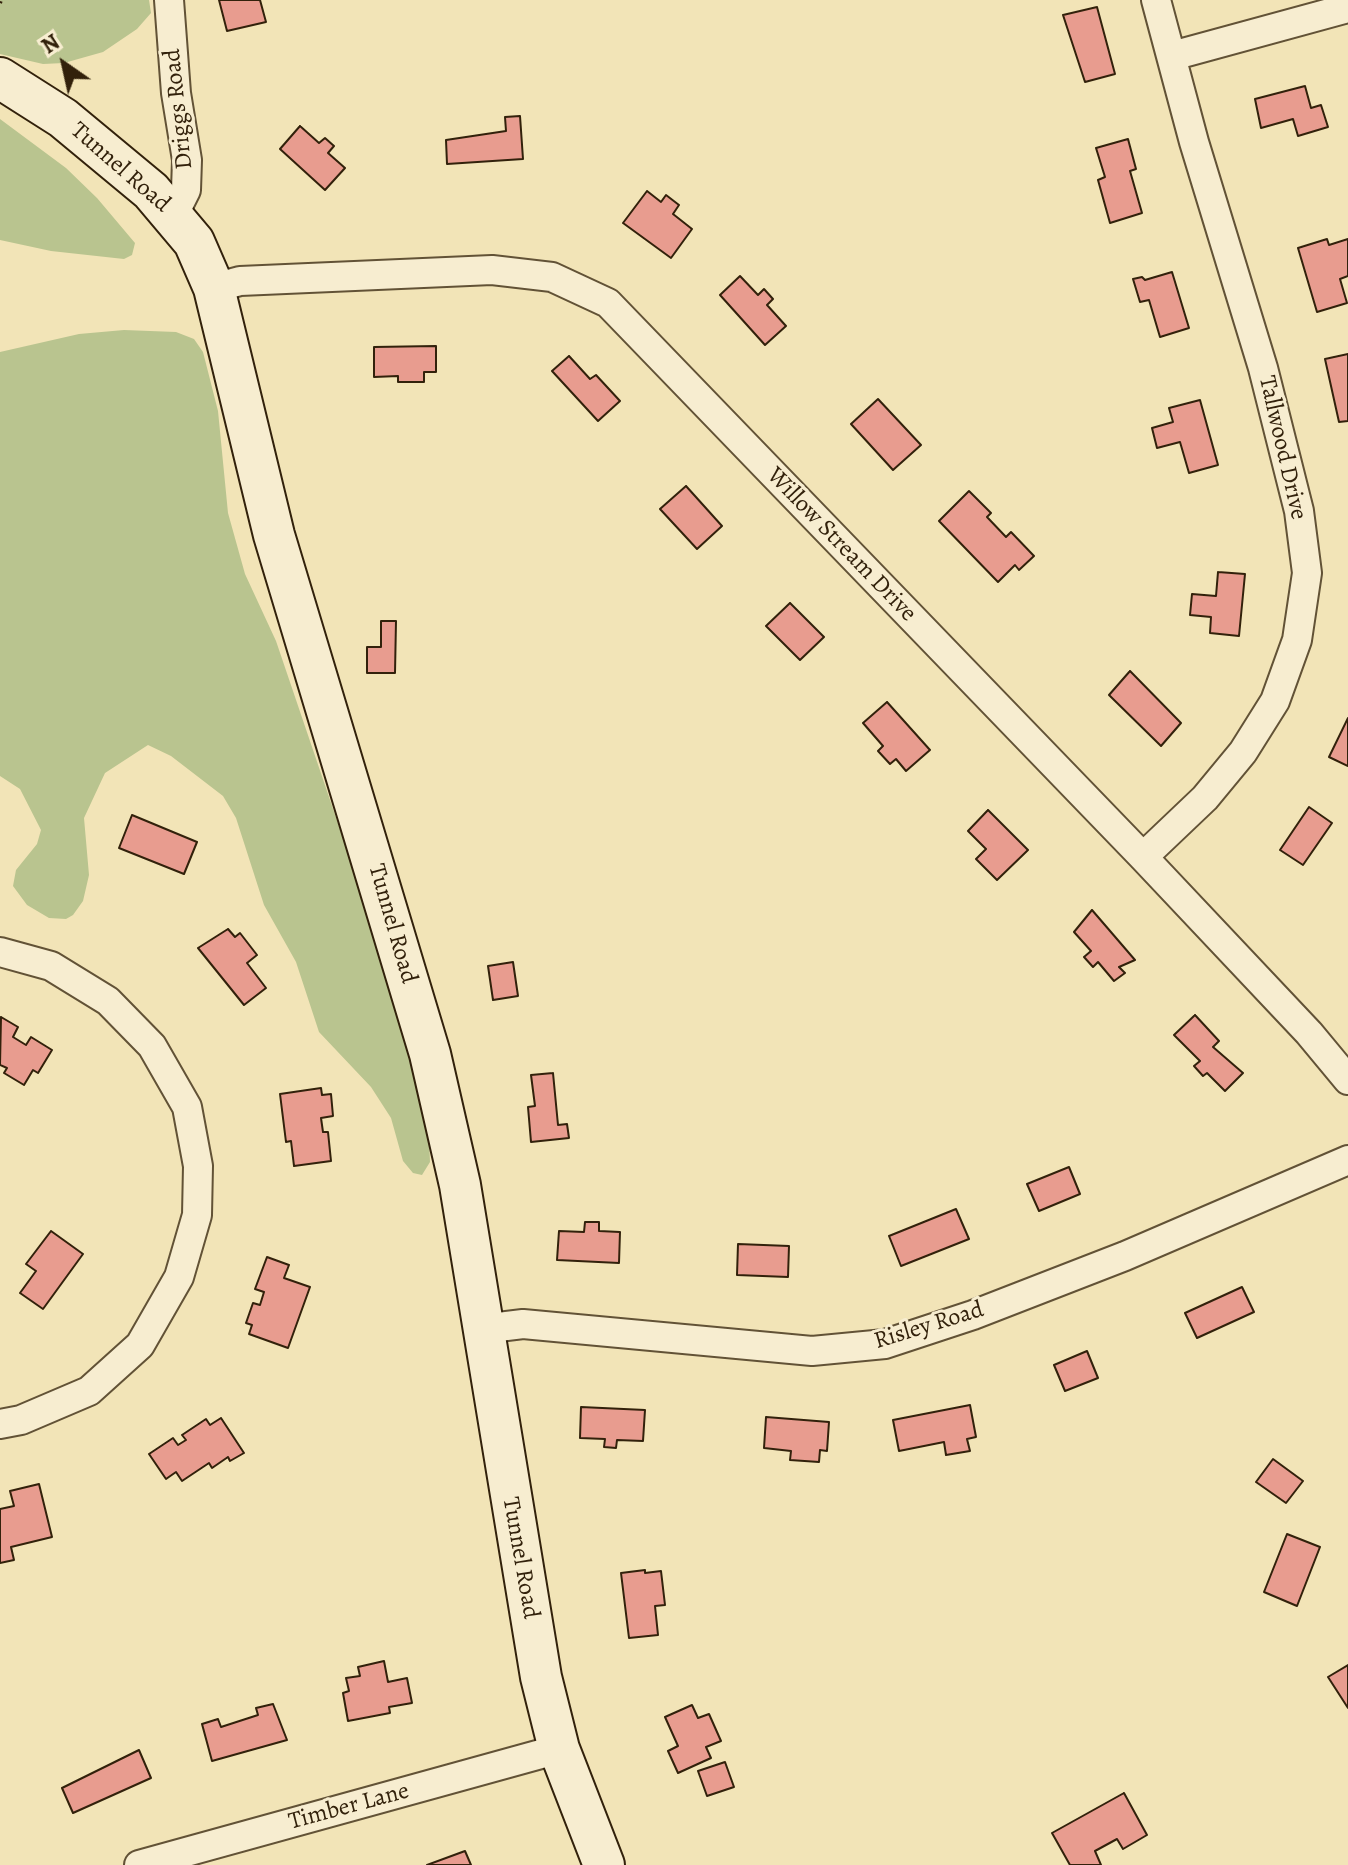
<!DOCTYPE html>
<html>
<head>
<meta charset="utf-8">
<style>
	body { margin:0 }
	#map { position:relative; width:1348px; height:1865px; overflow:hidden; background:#f2e4b7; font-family:Alegreya,serif }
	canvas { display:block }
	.north { position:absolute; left:24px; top:24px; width:80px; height:80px; -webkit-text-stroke:6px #f7edd0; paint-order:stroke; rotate:326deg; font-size:22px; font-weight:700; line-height:32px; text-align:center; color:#32210b }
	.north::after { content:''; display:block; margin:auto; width:28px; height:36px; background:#32210b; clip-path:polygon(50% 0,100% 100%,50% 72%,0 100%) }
</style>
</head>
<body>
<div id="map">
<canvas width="1348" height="1865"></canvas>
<div class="north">N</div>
</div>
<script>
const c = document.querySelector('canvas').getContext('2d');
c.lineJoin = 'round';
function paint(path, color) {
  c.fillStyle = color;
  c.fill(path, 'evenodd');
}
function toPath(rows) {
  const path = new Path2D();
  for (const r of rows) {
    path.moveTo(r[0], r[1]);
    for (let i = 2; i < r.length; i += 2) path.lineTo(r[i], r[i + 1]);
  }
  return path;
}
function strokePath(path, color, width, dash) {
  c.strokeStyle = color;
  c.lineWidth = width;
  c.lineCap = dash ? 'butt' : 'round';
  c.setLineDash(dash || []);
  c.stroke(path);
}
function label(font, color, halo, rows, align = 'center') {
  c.font = font + ' Alegreya,serif';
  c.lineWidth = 6;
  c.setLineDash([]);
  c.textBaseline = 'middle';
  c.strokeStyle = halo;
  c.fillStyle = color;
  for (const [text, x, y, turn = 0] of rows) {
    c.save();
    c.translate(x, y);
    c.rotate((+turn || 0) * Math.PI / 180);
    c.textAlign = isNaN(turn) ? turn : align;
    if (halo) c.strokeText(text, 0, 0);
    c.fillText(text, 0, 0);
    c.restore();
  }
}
const green = toPath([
	[0,0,149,0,151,13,137,29,103,52,64,63,43,64,0,54],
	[0,119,66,168,97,198,135,243,132,255,124,259,51,251,0,240],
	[124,330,176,332,194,339,203,352,218,411,228,513,245,574,276,641,381,950,428,1115,430,1162,422,1175,413,1173,403,1161,391,1118,371,1087,319,1032,296,962,264,905,236,818,223,796,171,756,148,745,105,773,84,818,89,875,83,901,73,915,66,919,49,918,27,905,13,886,16,870,37,844,41,830,20,789,0,776,0,352,79,334]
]);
const building = toPath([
	[219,0,260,0,266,22,227,31,219,0],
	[1097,7,1115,74,1085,82,1063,15,1097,7],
	[1305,86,1311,108,1321,105,1328,127,1298,136,1293,119,1261,128,1255,99,1305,86],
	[520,116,523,159,447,164,446,140,506,131,505,117,520,116],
	[300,126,319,143,325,138,334,146,328,153,345,168,325,190,280,149,300,126],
	[1128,139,1136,169,1130,171,1142,213,1110,223,1098,180,1105,177,1096,148,1128,139],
	[647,191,661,202,666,195,679,205,673,214,692,229,671,258,623,223,647,191],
	[1327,239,1329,245,1348,239,1348,276,1340,279,1347,303,1317,312,1298,248,1327,239],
	[1172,272,1189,328,1160,337,1149,300,1140,302,1133,279,1142,277,1145,280,1172,272],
	[740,276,758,295,764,289,773,299,767,305,786,326,765,345,720,295,740,276],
	[436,346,436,372,424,372,424,382,398,382,398,376,374,377,374,347,436,346],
	[1348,354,1348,421,1339,422,1325,359,1348,354],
	[569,356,590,379,596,375,620,401,598,421,552,371,569,356],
	[878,399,921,445,893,470,851,424,878,399],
	[1200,400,1218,465,1189,473,1180,442,1157,448,1152,428,1173,422,1169,408,1200,400],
	[686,486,722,526,697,549,660,509,686,486],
	[969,491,991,513,987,517,1006,537,1011,532,1034,556,1019,570,1015,565,998,582,939,521,969,491],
	[1218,572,1245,574,1239,636,1210,633,1211,617,1190,615,1192,594,1216,596,1218,572],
	[790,603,824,637,800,660,766,626,790,603],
	[381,621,396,621,395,673,367,673,367,647,381,647,381,621],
	[1130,671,1181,723,1161,746,1109,695,1130,671],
	[887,702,930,750,906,771,896,759,890,764,878,751,883,746,863,723,887,702],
	[1348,718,1348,766,1329,757,1348,718],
	[1309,807,1332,823,1303,865,1280,850,1309,807],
	[988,810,1028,850,997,880,976,859,986,849,968,831,988,810],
	[132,815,197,842,184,874,119,848,132,815],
	[1092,910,1135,960,1119,967,1125,973,1114,981,1098,962,1093,967,1084,957,1091,951,1074,932,1092,910],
	[228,929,235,937,240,933,257,955,247,963,266,988,244,1005,198,948,228,929],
	[513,962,518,996,493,1000,488,966,513,962],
	[1195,1015,1219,1041,1213,1047,1243,1073,1225,1091,1207,1073,1203,1076,1194,1066,1200,1061,1174,1035,1195,1015],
	[1,1017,18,1027,13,1037,26,1045,31,1037,52,1050,38,1073,33,1070,24,1085,4,1073,7,1068,0,1065,1,1017],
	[553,1073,558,1125,567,1124,569,1138,531,1142,528,1107,535,1106,531,1075,553,1073],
	[321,1088,322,1095,331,1094,333,1116,321,1118,323,1132,328,1132,331,1161,294,1166,291,1141,286,1142,280,1094,321,1088],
	[1069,1167,1080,1194,1039,1211,1027,1184,1069,1167],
	[956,1209,969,1239,901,1266,889,1236,956,1209],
	[585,1222,599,1222,599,1231,620,1232,619,1263,557,1260,559,1231,584,1232,585,1222],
	[51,1231,83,1254,43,1309,20,1293,36,1271,26,1264,51,1231],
	[738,1244,789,1246,788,1277,737,1275,738,1244],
	[267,1257,289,1265,284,1278,310,1287,288,1348,249,1334,252,1325,246,1323,253,1303,260,1305,264,1292,255,1289,267,1257],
	[1242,1287,1254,1312,1197,1338,1185,1313,1242,1287],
	[1087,1351,1098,1378,1065,1391,1054,1365,1087,1351],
	[970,1405,976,1437,967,1439,970,1451,946,1455,944,1442,899,1451,893,1420,970,1405],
	[581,1407,645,1410,643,1441,617,1440,616,1448,604,1447,605,1439,580,1438,581,1407],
	[766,1417,829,1422,827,1451,820,1450,819,1462,790,1460,791,1451,764,1448,766,1417],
	[221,1418,244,1453,230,1461,228,1457,212,1468,209,1463,182,1481,176,1472,166,1479,149,1454,173,1438,178,1445,186,1440,182,1435,206,1419,210,1425,221,1418],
	[1273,1459,1303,1481,1286,1503,1256,1482,1273,1459],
	[39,1484,52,1537,11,1547,14,1560,0,1563,0,1509,14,1506,10,1491,39,1484],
	[1287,1534,1320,1547,1297,1606,1264,1592,1287,1534],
	[645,1570,645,1573,661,1571,665,1605,655,1606,658,1635,629,1638,621,1573,645,1570],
	[384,1661,388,1682,407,1678,412,1703,389,1707,390,1713,348,1721,343,1693,349,1691,346,1678,360,1676,358,1667,384,1661],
	[1348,1665,1348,1708,1328,1677,1348,1665],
	[273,1704,287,1740,212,1761,202,1724,218,1719,221,1727,258,1715,256,1708,273,1704],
	[692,1705,698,1718,709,1714,721,1741,706,1747,711,1758,678,1773,668,1751,678,1746,665,1717,692,1705],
	[139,1750,151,1778,73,1813,62,1788,139,1750],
	[725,1762,734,1787,707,1796,698,1771,725,1762],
	[1124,1793,1147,1835,1123,1849,1117,1839,1095,1851,1101,1865,1070,1865,1052,1833,1124,1793],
	[465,1851,471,1865,427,1865,465,1851]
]);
const path = toPath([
	[0,3,1,0]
]);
const street = toPath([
	[169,0,176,93,187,160,186,190,174,214],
	[1172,56,1348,8],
	[214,288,240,281,492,270,552,277,608,303,1143,857,1309,1033,1348,1080],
	[1143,857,1205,798,1243,752,1275,701,1297,640,1307,573,1299,511,1263,368,1194,142,1156,0],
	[0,952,51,966,108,1001,152,1046,187,1107,198,1166,197,1215,179,1277,140,1345,89,1391,21,1420,0,1424],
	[482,1329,523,1324,812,1351,885,1344,973,1315,1125,1256,1348,1160],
	[139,1865,559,1749]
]);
const secondary = toPath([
	[0,78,63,118,151,191,194,242,214,288,274,535,430,1054,460,1185,541,1677,559,1749,604,1865]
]);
const streetNames = [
	["Driggs Road",179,109,-96],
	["Tunnel Road",120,168,41],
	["Tallwood Drive",1282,448,77],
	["Willow Stream Drive",841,545,46],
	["Tunnel Road",392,924,74],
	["Risley Road",929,1326,-17],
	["Tunnel Road",520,1558,80],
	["Timber Lane",349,1807,-15]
];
paint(green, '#b9c48f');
paint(building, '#e89c8f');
strokePath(building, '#32210b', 2);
strokePath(street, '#625236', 32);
strokePath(secondary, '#32210b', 44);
strokePath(path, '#32210b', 4, [2, 4]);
strokePath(street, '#f7edd0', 28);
strokePath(secondary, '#f7edd0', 40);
label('24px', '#32210b', '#f7edd0', streetNames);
</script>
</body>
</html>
